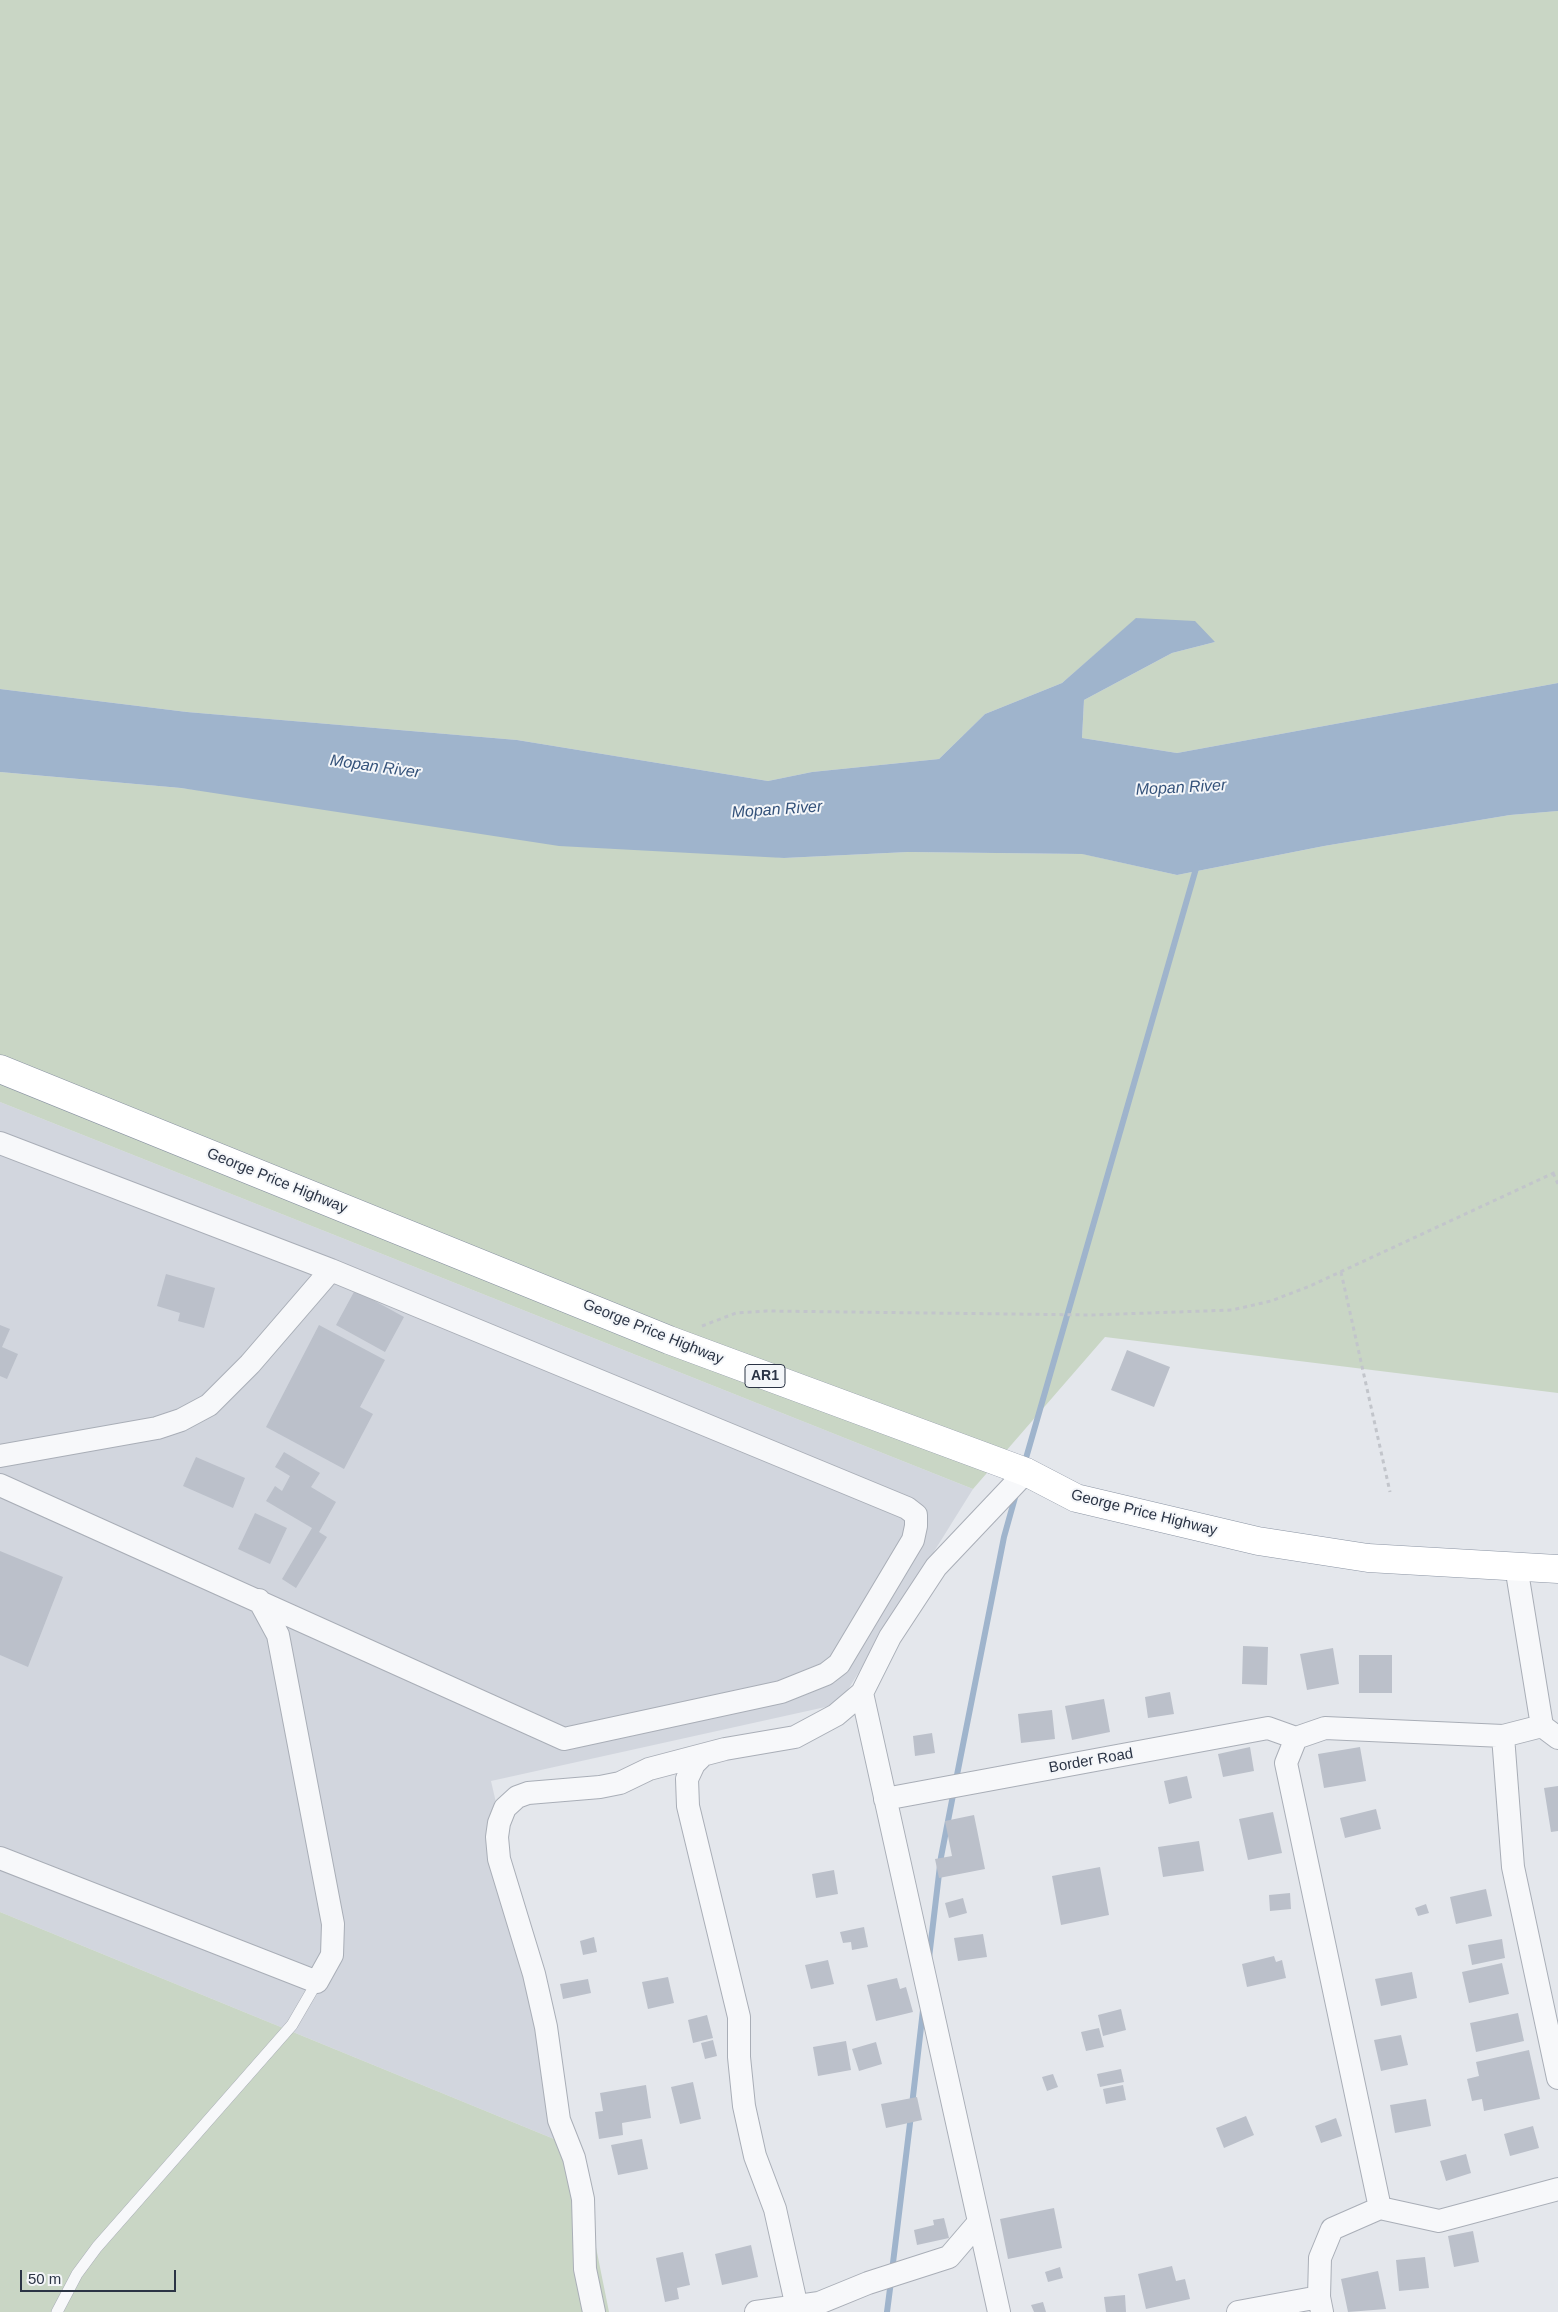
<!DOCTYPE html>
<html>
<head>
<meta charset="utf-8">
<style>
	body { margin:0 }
	#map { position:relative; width:1558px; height:2312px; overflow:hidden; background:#e4e7ec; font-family:Arial,sans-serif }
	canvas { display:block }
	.scale { position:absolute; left:20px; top:2270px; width:156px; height:22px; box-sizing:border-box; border:2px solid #2b3445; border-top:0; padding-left:6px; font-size:15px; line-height:18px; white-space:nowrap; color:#2b3445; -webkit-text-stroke:4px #f4f6f9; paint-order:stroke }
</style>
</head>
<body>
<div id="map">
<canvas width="1558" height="2312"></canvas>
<div class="scale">50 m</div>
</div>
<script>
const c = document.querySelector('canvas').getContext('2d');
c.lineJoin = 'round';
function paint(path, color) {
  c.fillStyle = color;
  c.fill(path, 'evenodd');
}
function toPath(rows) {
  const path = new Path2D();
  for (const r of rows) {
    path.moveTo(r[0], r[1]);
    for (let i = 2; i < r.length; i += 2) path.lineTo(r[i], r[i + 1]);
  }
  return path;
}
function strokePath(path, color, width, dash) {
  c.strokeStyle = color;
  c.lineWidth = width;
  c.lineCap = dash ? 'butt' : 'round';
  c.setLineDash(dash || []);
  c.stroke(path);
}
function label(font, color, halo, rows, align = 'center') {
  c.font = font + ' Arial,sans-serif';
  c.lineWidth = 4;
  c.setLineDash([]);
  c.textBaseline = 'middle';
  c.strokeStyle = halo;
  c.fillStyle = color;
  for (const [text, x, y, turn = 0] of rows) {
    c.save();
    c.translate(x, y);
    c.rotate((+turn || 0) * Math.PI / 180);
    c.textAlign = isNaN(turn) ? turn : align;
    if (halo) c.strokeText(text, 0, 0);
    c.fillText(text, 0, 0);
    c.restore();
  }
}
const built = toPath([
	[0,1102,973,1489,839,1704,491,1781,576,2148,0,1912]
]);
const green = toPath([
	[0,0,1558,0,1558,683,1177,753,1082,738,1084,700,1172,653,1215,642,1137,618,1062,683,985,714,939,759,812,772,768,781,517,740,187,712,0,689],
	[0,772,181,788,784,858,908,852,1083,854,1177,875,1324,846,1510,815,1558,811,1558,1393,1105,1337,973,1489,0,1102],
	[0,1912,576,2148,609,2312,0,2312]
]);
const water = toPath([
	[1136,618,1195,621,1215,642,1172,653,1084,700,1082,738,1177,753,1558,683,1558,811,1510,815,1324,846,1177,875,1082,854,908,852,784,858,559,846,181,788,0,772,0,689,187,712,517,740,768,781,812,772,939,759,985,714,1062,683]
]);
const stream = toPath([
	[1024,1465,1197,865],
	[956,1780,1004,1537,1016,1494],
	[929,1958,941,1857,954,1790],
	[912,2105,923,2010],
	[892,2271,911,2115],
	[887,2312,891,2281]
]);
const building = toPath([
	[166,1274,215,1288,204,1328,178,1321,180,1313,157,1306],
	[355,1290,404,1317,385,1352,336,1325],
	[0,1325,10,1329,2,1347,18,1354,7,1379,0,1376],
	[319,1325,385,1360,360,1407,373,1414,344,1469,266,1427],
	[1127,1350,1170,1367,1154,1407,1111,1390],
	[284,1452,320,1473,311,1487,336,1502,319,1532,327,1537,296,1588,282,1579,312,1528,266,1501,275,1486,282,1491,290,1476,275,1467],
	[196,1457,245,1478,233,1508,183,1486],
	[255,1513,287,1528,270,1564,238,1549],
	[0,1551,63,1577,28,1667,0,1655],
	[1243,1646,1268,1647,1267,1685,1242,1684],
	[1333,1648,1339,1684,1307,1690,1300,1654],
	[1359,1655,1392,1655,1392,1693,1359,1693],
	[1170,1692,1174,1714,1148,1718,1145,1697],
	[1104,1699,1110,1732,1072,1740,1065,1706],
	[1052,1710,1055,1739,1021,1743,1018,1714],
	[932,1733,935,1753,915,1756,913,1736],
	[1250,1747,1254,1771,1223,1777,1218,1754],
	[1360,1747,1366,1781,1324,1788,1318,1754],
	[1187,1776,1192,1798,1169,1804,1164,1781],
	[1558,1786,1558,1831,1551,1832,1544,1788],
	[1376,1809,1381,1829,1345,1838,1340,1818],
	[1273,1812,1282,1853,1248,1860,1239,1819],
	[974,1815,985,1869,939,1878,935,1859,952,1856,945,1821],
	[1199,1841,1204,1871,1163,1877,1158,1847],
	[1100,1867,1109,1915,1061,1925,1052,1876],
	[834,1870,838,1894,816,1898,812,1874],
	[1486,1889,1492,1916,1456,1924,1450,1897],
	[1290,1893,1291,1909,1270,1911,1269,1895],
	[963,1898,967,1913,949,1918,945,1903],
	[1426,1904,1429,1913,1418,1916,1415,1908],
	[864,1927,868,1947,852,1950,851,1942,843,1943,840,1932],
	[983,1934,987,1957,958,1961,954,1938],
	[594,1937,597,1952,583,1955,580,1941],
	[1502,1939,1505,1958,1472,1965,1468,1945],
	[1274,1956,1276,1962,1282,1960,1286,1978,1247,1987,1242,1964],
	[828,1960,834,1984,811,1989,805,1965],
	[1502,1963,1509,1994,1469,2003,1462,1972],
	[1412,1972,1417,1998,1381,2006,1375,1979],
	[668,1977,674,2003,648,2009,642,1982],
	[897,1978,900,1989,906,1987,913,2012,876,2021,867,1985],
	[588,1979,591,1993,563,1999,560,1984],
	[1121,2009,1126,2030,1103,2036,1098,2015],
	[1518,2013,1524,2041,1476,2052,1470,2023],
	[707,2015,713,2038,693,2043,688,2020],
	[1099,2028,1104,2047,1086,2051,1081,2032],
	[1401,2035,1408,2065,1381,2071,1374,2040],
	[713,2040,717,2056,705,2059,701,2043],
	[846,2041,851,2070,818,2076,813,2047],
	[876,2042,882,2064,859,2071,852,2049],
	[1529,2050,1540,2099,1484,2111,1482,2099,1472,2101,1467,2079,1479,2076,1476,2062],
	[1121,2069,1124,2082,1100,2087,1097,2074],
	[1053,2074,1058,2087,1047,2091,1042,2077],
	[693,2082,701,2119,680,2124,671,2087],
	[646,2085,651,2118,622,2123,623,2135,599,2139,595,2112,603,2111,600,2093],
	[1123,2085,1126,2100,1106,2104,1103,2089],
	[917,2097,922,2120,886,2128,881,2104],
	[1426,2099,1431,2126,1395,2133,1390,2105],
	[1246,2116,1254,2135,1224,2148,1216,2128],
	[1336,2118,1342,2136,1321,2143,1315,2126],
	[1533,2126,1539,2148,1510,2156,1504,2134],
	[642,2139,648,2169,618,2175,611,2145],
	[1466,2154,1471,2173,1446,2181,1440,2161],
	[1054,2208,1062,2248,1008,2259,1000,2219],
	[944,2218,949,2238,917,2245,914,2230,934,2225,933,2220],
	[1473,2231,1479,2262,1454,2267,1448,2236],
	[751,2245,758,2277,722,2285,715,2254],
	[683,2252,690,2285,677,2288,679,2299,665,2302,656,2258],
	[1425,2257,1429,2288,1399,2291,1396,2260],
	[1172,2266,1176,2281,1185,2279,1190,2299,1146,2309,1138,2274],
	[1060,2267,1063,2278,1048,2282,1045,2272],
	[1378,2271,1386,2309,1348,2312,1341,2279],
	[1125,2295,1126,2312,1106,2312,1104,2297],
	[1043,2302,1046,2312,1034,2312,1031,2305]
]);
const path = toPath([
	[1553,1173,1558,1184],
	[1341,1272,1390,1492],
	[702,1326,736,1313,766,1311,1092,1315,1232,1310,1271,1301,1310,1286,1558,1171]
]);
const service = toPath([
	[57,2312,77,2274,97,2247,292,2025,317,1982]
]);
const minor = toPath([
	[0,1143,331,1270,907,1508,916,1515,916,1526,913,1540,839,1664,826,1674,781,1692,564,1739,0,1485],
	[0,1456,157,1428,181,1420,209,1405,250,1364,331,1270],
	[1516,1566,1542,1726,1558,1738],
	[1503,1736,1513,1867,1558,2078],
	[703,1755,694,1764,687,1779,688,1806,739,2017,739,2057,744,2106,755,2156,775,2209,798,2312],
	[885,1799,1268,1728,1296,1738],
	[0,1858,317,1982,332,1955,333,1924,278,1635,259,1600],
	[1380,2208,1286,1763,1296,1738,1325,1728,1503,1736,1542,1726],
	[594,2312,585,2269,583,2199,574,2158,559,2120,546,2027,534,1974,499,1859,497,1837,499,1823,505,1808,517,1797,528,1793,600,1787,620,1783,649,1769,725,1749,795,1737,836,1715,862,1693],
	[756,2312,819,2303,868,2283,949,2257,979,2222],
	[999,2312,862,1693,890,1637,936,1567,1026,1472],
	[1238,2312,1319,2297],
	[1322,2312,1319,2297,1320,2258,1332,2229,1380,2208,1439,2221,1558,2189]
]);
const trunk = toPath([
	[0,1069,669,1340,1026,1472,1076,1498,1258,1541,1368,1558,1558,1569]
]);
const shields = [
	[765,1376,40]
];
const shieldNames = [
	["AR1",765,1376]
];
const streetNames = [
	["George Price Highway",277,1181,22],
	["George Price Highway",653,1332,22],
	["George Price Highway",1144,1513,14],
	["Border Road",1091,1761,-10]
];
const waterNames = [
	["Mopan River",375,767,8],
	["Mopan River",1181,788,-3],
	["Mopan River",777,810,-4]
];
paint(built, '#d2d6de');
paint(green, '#c9d6c5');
paint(water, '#9fb4cc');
strokePath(stream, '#9fb4cc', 6);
paint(building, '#bbc0ca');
strokePath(service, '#a9aeb7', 12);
strokePath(minor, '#a9aeb7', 24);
strokePath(trunk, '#8b94a3', 29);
strokePath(path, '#c2c5cb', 3, [4, 4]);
strokePath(service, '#f7f8fa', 11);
strokePath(minor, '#f7f8fa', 22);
strokePath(trunk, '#fff', 28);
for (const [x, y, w] of shields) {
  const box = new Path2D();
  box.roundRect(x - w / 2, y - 11.5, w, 23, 4);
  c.fillStyle = '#f4f6f9';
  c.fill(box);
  strokePath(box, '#2b3445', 1);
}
label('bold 14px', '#2b3445', null, shieldNames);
label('15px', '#2b3445', '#f4f6f9', streetNames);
label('italic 16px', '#34527a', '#f4f6f9', waterNames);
</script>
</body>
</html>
